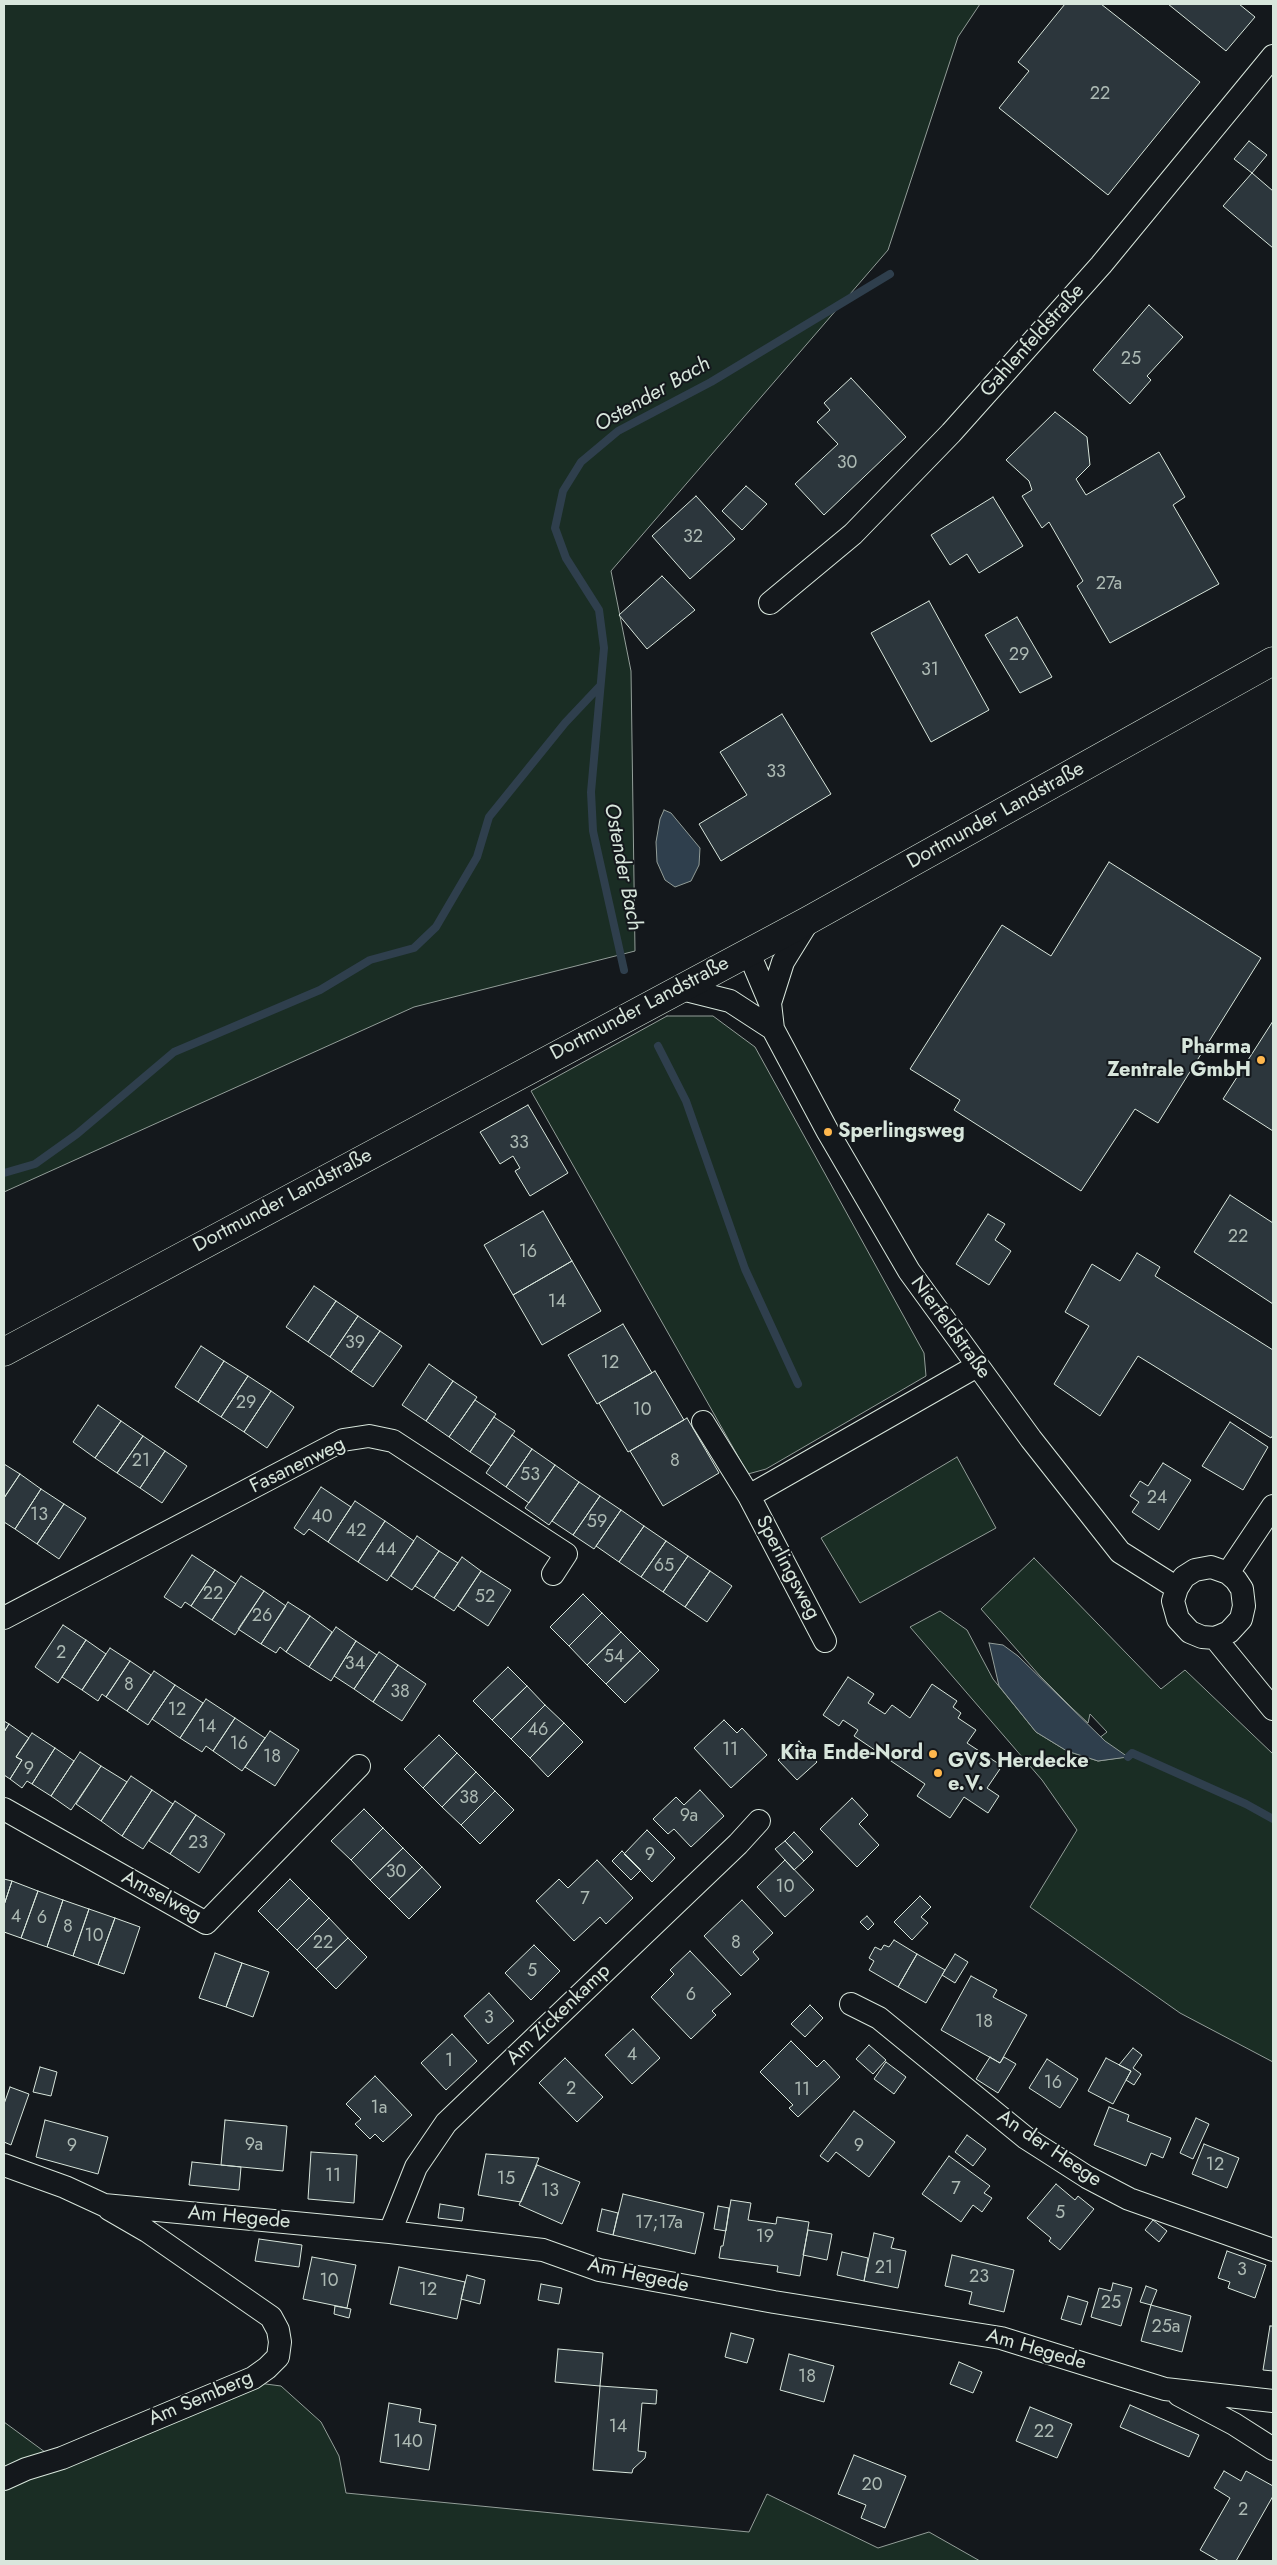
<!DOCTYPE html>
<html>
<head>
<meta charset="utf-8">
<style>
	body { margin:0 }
	#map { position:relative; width:1277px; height:2565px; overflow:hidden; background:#14181c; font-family:Jost,sans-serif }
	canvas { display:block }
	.frame { position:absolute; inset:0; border:5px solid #d8e6dc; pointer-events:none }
</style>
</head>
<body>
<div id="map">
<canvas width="1277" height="2565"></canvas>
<div class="frame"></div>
</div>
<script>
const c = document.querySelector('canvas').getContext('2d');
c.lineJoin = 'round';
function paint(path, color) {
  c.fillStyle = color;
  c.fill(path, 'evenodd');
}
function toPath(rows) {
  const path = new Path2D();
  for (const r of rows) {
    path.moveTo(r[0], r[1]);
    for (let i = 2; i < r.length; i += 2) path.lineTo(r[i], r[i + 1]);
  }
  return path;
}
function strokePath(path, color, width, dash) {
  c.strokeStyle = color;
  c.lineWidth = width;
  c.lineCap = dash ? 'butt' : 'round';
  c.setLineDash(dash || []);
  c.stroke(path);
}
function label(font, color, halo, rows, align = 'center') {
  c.font = font + ' Jost,sans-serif';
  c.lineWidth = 4;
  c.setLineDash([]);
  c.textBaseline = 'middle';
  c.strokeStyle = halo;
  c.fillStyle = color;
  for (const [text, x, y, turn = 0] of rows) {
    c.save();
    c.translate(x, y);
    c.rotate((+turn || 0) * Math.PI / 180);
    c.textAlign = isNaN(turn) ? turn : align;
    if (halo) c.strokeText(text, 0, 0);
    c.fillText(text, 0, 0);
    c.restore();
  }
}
const green = toPath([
	[4,4,980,4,958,37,888,250,611,571,631,671,635,951,414,1007,4,1192,4,4],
	[667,1016,713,1016,755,1047,924,1353,926,1376,766,1469,748,1474,531,1091,667,1016],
	[957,1457,996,1528,860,1603,821,1538,957,1457],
	[1034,1558,1161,1689,1185,1670,1273,1754,1273,2062,1180,2013,1030,1907,1077,1830,1042,1780,910,1627,940,1611,967,1630,993,1679,1036,1732,1067,1751,1098,1761,1125,1757,1094,1742,1107,1732,1090,1714,1088,1723,1073,1709,1040,1676,981,1609,1034,1558],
	[243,2381,281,2386,321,2422,339,2456,346,2493,749,2532,767,2494,878,2548,929,2532,980,2561,4,2561,4,2422,49,2455,243,2381]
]);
const water = toPath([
	[664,810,671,813,700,848,699,865,691,881,675,887,665,880,657,862,656,842,660,819,664,810],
	[989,1643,1003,1645,1018,1656,1105,1741,1128,1757,1098,1761,1067,1751,1036,1732,999,1686,989,1643]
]);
const stream = toPath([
	[624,970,593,831,591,792,604,648,599,610,566,558,555,528,563,491,581,462,618,431,711,382,890,274],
	[658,1046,686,1101,745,1269,798,1384],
	[4,1173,35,1164,77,1134,174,1052,320,990,370,960,414,948,436,927,477,857,489,817,565,723,599,687],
	[1128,1757,1132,1753,1246,1804,1273,1819]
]);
const building = toPath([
	[1065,4,1101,4,1200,82,1108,195,999,108,1029,71,1018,62,1065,4],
	[1168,4,1239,4,1255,17,1226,51,1168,4],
	[1249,141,1267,155,1252,173,1234,159,1249,141],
	[1252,173,1273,191,1273,248,1223,206,1252,173],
	[1149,305,1183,337,1147,376,1151,380,1130,404,1093,370,1149,305],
	[851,378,906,437,824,515,795,484,838,444,817,422,830,410,824,403,851,378],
	[1055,412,1087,437,1090,465,1076,479,1086,495,1159,452,1185,497,1173,505,1219,584,1110,643,1077,586,1083,581,1049,522,1042,528,1022,496,1032,490,1029,481,1006,460,1055,412],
	[746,486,767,504,742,530,722,511,746,486],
	[696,496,735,539,690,579,652,536,696,496],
	[993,497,1023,546,979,573,967,554,950,565,931,535,993,497],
	[662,576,695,610,647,649,619,615,662,576],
	[929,601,989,710,931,742,871,633,929,601],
	[1017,617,1052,677,1020,693,985,635,1017,617],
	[782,714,831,794,721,861,699,824,747,795,720,752,782,714],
	[1109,862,1261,958,1158,1123,1135,1109,1081,1191,954,1110,960,1100,910,1069,1002,925,1051,956,1109,862],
	[1273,1021,1273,1131,1223,1099,1273,1021],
	[528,1105,568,1173,530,1196,515,1171,520,1168,513,1156,500,1164,480,1132,528,1105],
	[1230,1195,1273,1223,1273,1304,1194,1252,1230,1195],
	[543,1211,572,1261,513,1295,484,1245,543,1211],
	[988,1214,1005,1224,995,1240,1011,1251,989,1285,956,1264,988,1214],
	[1137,1253,1160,1267,1155,1276,1273,1350,1273,1435,1271,1438,1138,1356,1100,1416,1054,1384,1089,1326,1065,1312,1092,1264,1120,1281,1137,1253],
	[572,1261,601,1311,542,1345,513,1295,572,1261],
	[314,1286,336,1301,308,1342,286,1327,314,1286],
	[336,1301,358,1316,330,1357,308,1342,336,1301],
	[358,1316,380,1331,351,1372,330,1357,358,1316],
	[623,1324,652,1373,597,1404,568,1355,623,1324],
	[380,1331,402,1346,373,1387,351,1372,380,1331],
	[201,1346,224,1361,198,1402,175,1387,201,1346],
	[224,1361,248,1376,221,1417,198,1402,224,1361],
	[429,1364,453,1381,426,1421,402,1405,429,1364],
	[655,1371,684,1420,628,1452,599,1403,655,1371],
	[248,1376,271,1391,244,1432,221,1417,248,1376],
	[453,1381,477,1397,449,1437,426,1421,453,1381],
	[271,1391,294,1407,267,1448,244,1432,271,1391],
	[475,1400,496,1414,470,1452,449,1437,475,1400],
	[98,1405,121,1421,95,1458,73,1442,98,1405],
	[494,1417,515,1431,491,1466,470,1452,494,1417],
	[687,1418,719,1473,663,1506,630,1451,687,1418],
	[121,1421,143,1436,117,1473,95,1458,121,1421],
	[1230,1422,1268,1447,1243,1490,1202,1466,1230,1422],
	[512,1435,532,1449,506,1487,486,1473,512,1435],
	[143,1436,165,1451,140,1488,117,1473,143,1436],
	[532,1449,555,1465,529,1503,506,1487,532,1449],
	[165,1451,187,1466,162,1503,140,1488,165,1451],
	[1163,1463,1191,1480,1159,1530,1132,1512,1139,1502,1130,1496,1140,1481,1148,1486,1163,1463],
	[4,1464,20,1474,4,1498,4,1464],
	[555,1465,579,1482,549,1525,525,1508,555,1465],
	[20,1474,41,1489,15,1529,4,1522,4,1498,20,1474],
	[579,1482,600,1496,573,1535,552,1521,579,1482],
	[321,1487,351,1507,328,1542,309,1529,304,1535,294,1528,321,1487],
	[41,1489,64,1504,37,1544,15,1529,41,1489],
	[600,1496,621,1510,594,1549,573,1535,600,1496],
	[355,1501,385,1521,358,1562,328,1542,355,1501],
	[64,1504,86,1518,59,1559,37,1544,64,1504],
	[621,1510,644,1526,619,1562,596,1546,621,1510],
	[385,1521,414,1541,387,1581,358,1562,385,1521],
	[644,1526,666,1541,641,1577,619,1562,644,1526],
	[417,1536,439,1551,412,1590,391,1576,417,1536],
	[666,1541,688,1556,663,1592,641,1577,666,1541],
	[439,1551,458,1563,434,1598,415,1586,439,1551],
	[192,1555,215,1570,191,1606,185,1602,181,1608,164,1597,192,1555],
	[688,1556,710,1571,685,1607,663,1592,688,1556],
	[462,1557,481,1571,454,1611,434,1598,462,1557],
	[215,1570,236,1584,212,1620,191,1606,215,1570],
	[481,1571,511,1590,488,1626,458,1606,481,1571],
	[710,1571,732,1586,707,1622,685,1607,710,1571],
	[241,1576,264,1591,235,1635,212,1620,241,1576],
	[264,1591,286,1606,261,1644,238,1629,264,1591],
	[583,1594,602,1613,569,1646,550,1627,583,1594],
	[288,1602,310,1616,286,1652,280,1647,276,1653,261,1644,288,1602],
	[602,1613,621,1632,587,1665,569,1646,602,1613],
	[310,1616,332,1632,309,1667,286,1652,310,1616],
	[63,1625,86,1640,58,1683,35,1667,63,1625],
	[336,1627,356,1641,331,1681,309,1667,336,1627],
	[621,1632,640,1651,606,1684,587,1665,621,1632],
	[86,1640,106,1654,82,1690,62,1677,86,1640],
	[356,1641,377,1655,354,1689,334,1676,356,1641],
	[110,1648,130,1661,106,1697,102,1694,98,1701,82,1690,110,1648],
	[640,1651,659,1670,625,1703,606,1684,640,1651],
	[379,1652,398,1665,373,1702,354,1689,379,1652],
	[130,1661,151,1675,127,1711,106,1697,130,1661],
	[398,1665,426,1684,402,1721,373,1702,398,1665],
	[508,1667,527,1686,492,1720,473,1701,508,1667],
	[154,1671,175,1685,148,1725,127,1711,154,1671],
	[848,1677,874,1694,868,1703,885,1714,892,1705,910,1718,932,1684,957,1701,953,1707,961,1713,958,1718,976,1730,967,1743,1002,1766,987,1788,999,1796,988,1813,964,1797,950,1818,917,1796,925,1784,854,1736,858,1730,843,1720,839,1726,823,1715,848,1677],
	[175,1685,203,1703,180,1738,152,1719,175,1685],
	[527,1686,545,1705,511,1739,492,1720,527,1686],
	[206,1699,235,1718,213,1751,206,1746,202,1752,180,1738,206,1699],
	[545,1705,564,1723,530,1758,511,1739,545,1705],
	[235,1718,265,1738,242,1771,213,1751,235,1718],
	[724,1720,737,1733,742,1728,767,1755,731,1788,694,1748,724,1720],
	[4,1721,9,1724,4,1732,4,1721],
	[564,1723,583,1742,548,1777,530,1758,564,1723],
	[9,1724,29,1738,16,1757,22,1760,10,1779,4,1775,4,1732,9,1724],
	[270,1731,299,1750,275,1786,245,1767,270,1731],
	[32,1733,55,1748,32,1784,27,1781,22,1788,10,1779,22,1760,16,1757,32,1733],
	[439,1735,457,1753,423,1788,404,1769,439,1735],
	[799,1741,817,1762,797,1780,778,1760,799,1741],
	[55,1748,74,1761,51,1796,32,1784,55,1748],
	[80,1752,101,1766,71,1810,51,1796,80,1752],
	[457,1753,476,1772,442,1807,423,1788,457,1753],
	[101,1766,127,1782,101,1821,76,1804,101,1766],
	[476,1772,495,1791,461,1825,442,1807,476,1772],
	[131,1776,152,1790,122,1836,101,1821,131,1776],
	[152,1790,173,1804,143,1849,122,1836,152,1790],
	[700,1790,724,1816,691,1847,674,1829,668,1834,653,1819,676,1797,684,1805,700,1790],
	[495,1791,514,1810,480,1844,461,1825,495,1791],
	[852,1798,868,1815,859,1824,879,1845,857,1867,820,1829,852,1798],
	[175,1801,196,1815,170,1854,149,1841,175,1801],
	[364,1809,383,1828,351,1860,331,1841,364,1809],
	[196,1815,225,1834,199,1873,170,1854,196,1815],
	[383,1828,403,1848,370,1880,351,1860,383,1828],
	[647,1830,675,1858,652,1882,624,1854,647,1830],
	[794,1832,813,1852,804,1861,785,1841,794,1832],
	[785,1841,804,1861,794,1870,775,1849,785,1841],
	[403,1848,422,1867,389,1899,370,1880,403,1848],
	[622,1851,641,1870,631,1880,612,1861,622,1851],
	[597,1860,633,1898,606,1924,600,1917,574,1941,536,1901,559,1879,568,1888,597,1860],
	[785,1860,814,1890,785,1917,757,1887,785,1860],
	[422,1867,441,1887,409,1919,389,1899,422,1867],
	[4,1879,12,1881,4,1905,4,1879],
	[290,1879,309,1898,277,1930,258,1911,290,1879],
	[12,1881,38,1891,21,1938,4,1932,4,1905,12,1881],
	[38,1891,63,1900,47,1947,21,1938,38,1891],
	[920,1896,931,1907,921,1917,928,1923,912,1940,894,1922,920,1896],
	[309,1898,329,1918,297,1950,277,1930,309,1898],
	[63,1900,89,1909,73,1956,47,1947,63,1900],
	[742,1900,773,1933,753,1952,759,1959,741,1976,704,1936,742,1900],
	[89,1909,115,1918,98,1965,73,1956,89,1909],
	[867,1916,874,1924,868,1930,860,1922,867,1916],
	[115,1918,140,1927,124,1974,98,1965,115,1918],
	[329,1918,348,1938,316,1969,297,1950,329,1918],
	[348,1938,367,1957,336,1989,316,1969,348,1938],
	[894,1940,917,1954,898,1987,869,1970,874,1961,869,1958,875,1947,881,1950,884,1945,889,1947,894,1940],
	[534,1945,560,1971,531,2000,505,1973,534,1945],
	[690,1951,731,1994,712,2011,716,2015,691,2039,651,1997,674,1974,670,1970,690,1951],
	[215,1953,242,1963,226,2007,199,1998,215,1953],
	[917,1954,945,1970,926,2003,898,1987,917,1954],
	[955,1954,968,1962,955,1983,942,1975,955,1954],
	[242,1963,269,1972,253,2017,226,2007,242,1963],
	[971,1976,997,1990,993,1997,1027,2015,1000,2063,941,2030,971,1976],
	[489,1993,514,2021,488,2044,464,2016,489,1993],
	[810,2005,823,2018,805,2037,791,2024,810,2005],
	[633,2029,660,2058,632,2084,605,2055,633,2029],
	[452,2034,477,2061,446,2090,421,2063,452,2034],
	[791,2041,817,2067,824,2060,840,2077,798,2117,789,2108,793,2105,760,2072,791,2041],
	[869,2045,886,2060,873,2074,856,2059,869,2045],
	[1133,2048,1142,2055,1133,2068,1141,2074,1134,2085,1126,2080,1131,2071,1119,2065,1133,2048],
	[990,2057,1000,2063,1004,2057,1016,2064,998,2093,976,2079,990,2057],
	[565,2058,603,2097,577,2122,539,2083,565,2058],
	[1106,2058,1131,2071,1113,2104,1088,2091,1106,2058],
	[1047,2059,1078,2079,1060,2108,1029,2088,1047,2059],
	[886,2062,906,2077,894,2094,874,2079,886,2062],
	[40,2067,57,2072,51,2096,33,2092,40,2067],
	[375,2076,412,2115,383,2142,375,2134,370,2139,355,2124,361,2119,346,2104,375,2076],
	[10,2087,29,2094,11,2145,4,2142,4,2104,10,2087],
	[1109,2107,1129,2115,1127,2121,1171,2138,1163,2158,1151,2153,1146,2166,1094,2145,1109,2107],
	[854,2111,895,2142,869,2177,836,2152,828,2162,820,2156,854,2111],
	[1196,2118,1209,2124,1193,2159,1180,2153,1196,2118],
	[45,2120,108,2137,98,2174,36,2157,45,2120],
	[225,2120,287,2126,283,2171,221,2165,225,2120],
	[967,2135,986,2149,973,2166,955,2152,967,2135],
	[1204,2144,1239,2158,1227,2188,1192,2174,1204,2144],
	[311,2152,357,2155,354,2203,308,2199,311,2152],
	[486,2154,539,2158,521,2202,478,2195,486,2154],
	[949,2156,990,2186,984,2193,992,2198,982,2212,973,2205,961,2222,922,2194,949,2156],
	[192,2162,241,2167,239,2190,189,2185,192,2162],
	[537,2165,580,2182,562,2224,519,2205,537,2165],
	[1056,2184,1075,2200,1078,2196,1094,2209,1060,2250,1049,2241,1051,2238,1027,2218,1056,2184],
	[623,2194,704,2213,695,2254,613,2235,623,2194],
	[731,2200,751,2203,748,2220,776,2224,777,2217,809,2222,800,2276,777,2272,778,2266,719,2258,721,2246,723,2246,731,2200],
	[440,2204,464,2208,462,2221,438,2218,440,2204],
	[718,2206,729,2208,726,2231,714,2229,718,2206],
	[602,2209,618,2213,613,2235,597,2231,602,2209],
	[1153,2220,1167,2231,1159,2242,1145,2230,1153,2220],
	[808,2230,832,2234,827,2260,803,2255,808,2230],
	[874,2233,894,2238,891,2248,906,2251,898,2288,864,2281,874,2233],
	[259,2239,302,2245,299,2267,255,2261,259,2239],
	[1227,2251,1266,2265,1255,2298,1228,2288,1230,2282,1218,2278,1227,2251],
	[842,2252,868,2258,864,2281,837,2275,842,2252],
	[952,2255,1014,2270,1004,2312,969,2304,972,2292,945,2286,952,2255],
	[312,2257,356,2265,347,2308,303,2299,312,2257],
	[399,2267,465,2282,457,2319,390,2304,399,2267],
	[467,2275,485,2280,480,2304,461,2299,467,2275],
	[1113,2283,1132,2288,1121,2326,1091,2317,1099,2288,1111,2291,1113,2283],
	[541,2284,562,2288,559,2304,538,2300,541,2284],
	[1146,2286,1157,2290,1151,2305,1140,2302,1146,2286],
	[1068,2296,1088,2302,1081,2325,1061,2319,1068,2296],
	[1151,2305,1191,2316,1182,2352,1141,2341,1151,2305],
	[335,2306,351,2309,349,2318,334,2314,335,2306],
	[1270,2326,1273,2326,1273,2371,1263,2370,1270,2326],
	[731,2333,754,2339,747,2363,725,2357,731,2333],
	[558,2349,603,2353,600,2386,555,2382,558,2349],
	[789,2354,834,2366,824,2402,780,2390,789,2354],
	[959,2362,982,2372,973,2393,950,2384,959,2362],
	[600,2386,657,2390,656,2404,642,2403,638,2451,646,2452,645,2458,633,2469,632,2473,593,2470,600,2386],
	[389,2403,421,2409,419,2422,436,2425,429,2470,380,2462,389,2403],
	[1130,2405,1199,2435,1189,2457,1120,2427,1130,2405],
	[1030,2407,1072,2424,1057,2458,1016,2441,1030,2407],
	[854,2455,906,2476,885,2528,861,2518,866,2505,838,2494,854,2455],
	[1224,2471,1241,2481,1246,2471,1273,2486,1273,2496,1236,2561,1219,2561,1200,2550,1230,2498,1214,2488,1224,2471]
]);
const street = toPath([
	[770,603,853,534,951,433,1101,265,1273,56],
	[748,951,770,1003,773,1029,828,1132,909,1271,1031,1439,1120,1552,1177,1588],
	[678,988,730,1001,773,1029],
	[770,1003,783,962,809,920],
	[703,1422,749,1496,977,1366],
	[749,1496,825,1641],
	[1228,1573,1273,1506],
	[4,1618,343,1440,369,1436,393,1441,566,1554,553,1574],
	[1215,1638,1229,1632,1241,1619,1244,1606,1242,1589,1236,1580,1228,1573,1211,1567,1195,1570,1184,1577,1177,1588,1173,1601,1178,1619,1190,1632,1202,1637,1215,1638,1273,1709],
	[4,1809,206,1923,359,1766],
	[851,2004,879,2018,1026,2138,1087,2177,1129,2199,1273,2250],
	[4,2165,65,2187,104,2205,390,2232,543,2250,599,2270,774,2302,1001,2338,1165,2389,1273,2401],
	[390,2232,416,2167,446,2123,738,1844,759,1821],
	[1179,2395,1234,2424,1273,2449],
	[4,2479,26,2469,62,2458,253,2378,267,2368,278,2357,280,2342,278,2330,271,2317,147,2231,109,2209]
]);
const secondary = toPath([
	[4,1352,809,920,1273,661]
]);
const markers = [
	[1261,1060,5,"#ffb74d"],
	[828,1132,5,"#ffb74d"],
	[933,1754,5,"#ffb74d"],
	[938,1773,5,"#ffb74d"]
];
const numberNames = [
	["22",1100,95],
	["25",1131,360],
	["30",847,464],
	["32",693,538],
	["27a",1109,585],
	["29",1019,656],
	["31",930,671],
	["33",776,773],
	["33",519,1144],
	["22",1238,1238],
	["16",528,1253],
	["14",557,1303],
	["39",355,1344],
	["12",610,1364],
	["29",246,1404],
	["10",642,1411],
	["21",141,1462],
	["8",675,1462],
	["53",530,1476],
	["24",1157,1499],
	["13",39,1516],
	["40",322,1518],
	["59",597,1523],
	["42",356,1532],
	["44",386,1551],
	["65",664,1567],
	["22",213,1595],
	["52",485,1598],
	["26",262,1617],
	["2",61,1654],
	["54",614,1658],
	["34",355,1665],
	["8",129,1686],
	["38",400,1693],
	["12",177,1711],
	["14",207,1728],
	["46",538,1731],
	["16",239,1745],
	["11",730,1751],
	["18",272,1758],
	["9",29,1770],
	["38",469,1799],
	["9a",689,1817],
	["23",198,1844],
	["9",650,1856],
	["30",396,1873],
	["10",785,1888],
	["7",585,1900],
	["4",16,1918],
	["6",42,1919],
	["8",68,1928],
	["10",94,1937],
	["22",323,1944],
	["8",736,1944],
	["5",532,1972],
	["6",691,1996],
	["3",489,2019],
	["18",984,2023],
	["4",632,2056],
	["1",449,2062],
	["16",1053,2084],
	["2",571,2090],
	["11",802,2091],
	["1a",379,2109],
	["9a",254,2146],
	["9",72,2147],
	["9",859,2147],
	["12",1215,2166],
	["11",333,2177],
	["15",506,2180],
	["7",956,2190],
	["13",550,2192],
	["5",1060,2214],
	["17;17a",659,2224],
	["19",765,2238],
	["21",884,2269],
	["3",1242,2271],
	["23",979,2278],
	["10",329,2282],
	["12",428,2291],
	["25",1111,2304],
	["25a",1166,2328],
	["18",807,2378],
	["14",618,2428],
	["22",1044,2433],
	["140",408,2443],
	["20",872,2486],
	["2",1243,2511]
];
const streetNames = [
	["Gahlenfeldstraße",1033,341,-48],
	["Dortmunder Landstraße",996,816,-29],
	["Dortmunder Landstraße",640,1009,-28],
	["Dortmunder Landstraße",283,1201,-28],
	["Nierfeldstraße",950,1328,54],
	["Fasanenweg",298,1466,-26],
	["Sperlingsweg",787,1568,62],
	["Amselweg",161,1897,28],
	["Am Zickenkamp",559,2015,-44],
	["An der Heege",1049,2149,34],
	["Am Hegede",239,2218,5],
	["Am Hegede",638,2276,12],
	["Am Hegede",1036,2350,16],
	["Am Semberg",201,2399,-23]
];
const poiNames = [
	["Pharma",1251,1048],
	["Zentrale GmbH",1251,1071],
	["Sperlingsweg",838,1132,"left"],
	["Kita Ende-Nord",923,1754],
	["GVS Herdecke",948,1762,"left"],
	["e.V.",948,1785,"left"]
];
const waterNames = [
	["Ostender Bach",653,395,-30],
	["Ostender Bach",622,867,79]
];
paint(green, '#1a2d24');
strokePath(green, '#939e99', 1);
paint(water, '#2f3f4d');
strokePath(water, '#939e99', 1);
strokePath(stream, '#2f3f4d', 8);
paint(building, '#2c363c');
strokePath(building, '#d8e6dc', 1);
strokePath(street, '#d8e6dc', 24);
strokePath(secondary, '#d8e6dc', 29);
strokePath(street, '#14181c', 22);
strokePath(secondary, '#14181c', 28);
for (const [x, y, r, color] of markers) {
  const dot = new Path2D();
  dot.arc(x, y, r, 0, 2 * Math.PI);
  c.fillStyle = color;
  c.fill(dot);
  strokePath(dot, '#14181c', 2);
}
label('18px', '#adbab4', null, numberNames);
label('20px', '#d8e6dc', '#14181c', streetNames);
label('bold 20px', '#d8e6dc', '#14181c', poiNames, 'right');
label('italic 21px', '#d8e6dc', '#14181c', waterNames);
</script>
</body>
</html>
